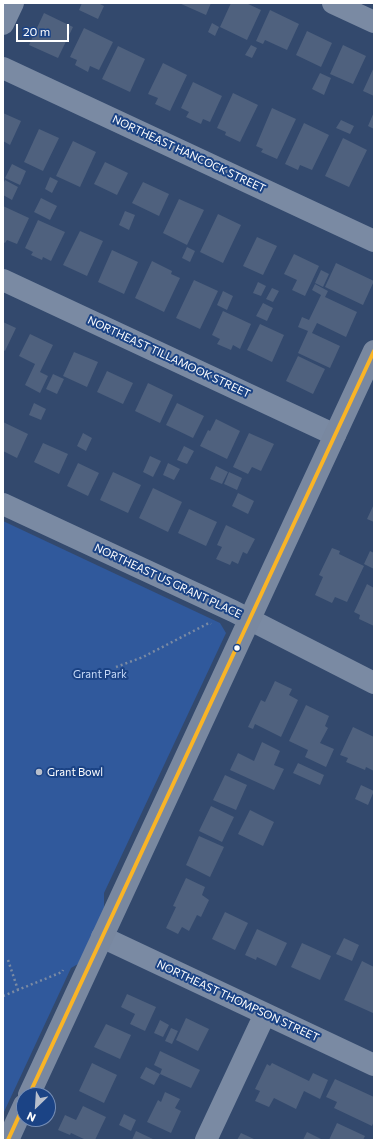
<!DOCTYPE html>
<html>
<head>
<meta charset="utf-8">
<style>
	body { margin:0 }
	#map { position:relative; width:377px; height:1143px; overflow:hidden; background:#33496d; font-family:Commissioner,sans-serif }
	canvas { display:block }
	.frame { position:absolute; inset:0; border:4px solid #fff; pointer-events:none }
	.north { position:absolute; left:16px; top:1087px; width:40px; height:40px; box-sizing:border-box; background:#1b4385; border:1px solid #768eb6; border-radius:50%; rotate:205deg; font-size:11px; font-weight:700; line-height:16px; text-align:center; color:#fff }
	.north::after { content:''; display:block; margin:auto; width:14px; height:18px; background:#b8bfcc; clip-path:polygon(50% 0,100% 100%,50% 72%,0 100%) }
	.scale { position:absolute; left:16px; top:24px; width:53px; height:18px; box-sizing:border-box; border:2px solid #fff; border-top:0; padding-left:5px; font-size:12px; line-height:14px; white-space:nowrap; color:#fff; -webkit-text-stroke:3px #1b4385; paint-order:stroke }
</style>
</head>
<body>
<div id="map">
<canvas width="377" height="1143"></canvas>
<div class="frame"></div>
<div class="north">N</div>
<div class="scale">20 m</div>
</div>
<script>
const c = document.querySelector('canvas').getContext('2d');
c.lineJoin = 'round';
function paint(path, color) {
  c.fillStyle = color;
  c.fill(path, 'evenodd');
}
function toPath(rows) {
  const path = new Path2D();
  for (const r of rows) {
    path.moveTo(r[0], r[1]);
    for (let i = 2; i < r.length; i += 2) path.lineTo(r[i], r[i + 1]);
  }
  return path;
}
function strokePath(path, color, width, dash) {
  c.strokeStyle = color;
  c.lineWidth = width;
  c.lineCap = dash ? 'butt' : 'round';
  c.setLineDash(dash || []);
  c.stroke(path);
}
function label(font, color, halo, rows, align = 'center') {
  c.font = font + ' Commissioner,sans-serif';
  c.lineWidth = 4;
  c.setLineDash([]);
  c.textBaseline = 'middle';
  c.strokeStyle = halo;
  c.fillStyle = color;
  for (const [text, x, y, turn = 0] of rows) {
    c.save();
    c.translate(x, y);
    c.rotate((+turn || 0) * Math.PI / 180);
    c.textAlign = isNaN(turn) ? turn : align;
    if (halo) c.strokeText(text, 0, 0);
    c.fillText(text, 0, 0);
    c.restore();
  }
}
const green = toPath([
	[3,521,220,623,226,633,104,893,104,909,78,964,71,968,3,1114]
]);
const building = toPath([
	[82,3,98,3,104,6,98,19,79,10],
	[179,3,211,3,206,15],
	[231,3,246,3,261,10,247,40,220,27],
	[270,10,299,24,287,50,265,40,263,44,256,41],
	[44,13,73,27,58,58,29,45],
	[212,23,219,27,215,36,208,32],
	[84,28,113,42,99,70,90,66,88,72,75,65,77,60,70,57],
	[307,31,332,43,321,67,296,55],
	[251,45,257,48,252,58,245,55],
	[343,45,366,56,353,84,330,74],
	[118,46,145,59,130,92,102,79],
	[163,63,187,75,170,111,155,104,158,98,148,94],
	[374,67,374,96,363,91],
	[320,73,331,78,324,95,312,89],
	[193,82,222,96,210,122,203,119,201,124,186,117,189,112,181,108],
	[233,93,258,105,240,142,225,135,226,132,217,128],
	[272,108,296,119,277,159,261,152,263,149,256,146],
	[374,112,374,129,368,126],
	[3,113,21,121,10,145,3,141],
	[341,120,354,126,350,134,336,128],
	[304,123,329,135,312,170,300,165,298,170,285,164],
	[39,129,59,138,43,171,24,162],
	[343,138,367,150,349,187,325,176],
	[73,141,96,152,80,187,56,176],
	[105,162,128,173,117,195,94,184],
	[12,164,26,171,20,185,5,178],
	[50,177,58,181,52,193,45,189],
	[5,180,18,187,12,200,3,195,3,184],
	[143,182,169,194,159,216,132,203],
	[41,198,57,206,50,220,34,212],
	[179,199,204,210,187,245,163,233],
	[3,206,29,218,17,244,7,240,5,243,3,242],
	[125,211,135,215,129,230,119,225],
	[218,214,241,225,223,263,200,252],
	[38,220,65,232,51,261,43,257,42,260,31,255,33,252,25,248],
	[80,231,103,241,87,276,63,265],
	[257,237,277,246,263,275,243,266],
	[187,247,195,251,190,262,182,258],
	[112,250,138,262,124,294,98,282],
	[294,254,319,266,305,296,292,290,297,280,284,274],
	[152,261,172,271,171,274,180,278,164,312,135,298],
	[336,263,374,281,363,305,325,287],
	[321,270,329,274,323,287,315,283],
	[194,280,218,291,200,329,176,318],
	[258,282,266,286,261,296,253,293],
	[315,284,328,291,325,297,357,312,346,337,317,323,312,333,340,346,330,368,298,353,308,331,298,327,302,317,309,320,321,295,312,290],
	[272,288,279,291,273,302,266,299],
	[223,291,233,296,227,310,217,305],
	[263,303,273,308,267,321,256,316],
	[223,311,251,324,240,349,233,345,231,350,217,344,220,339,212,335],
	[3,322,16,328,5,351,3,350],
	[260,324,284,335,272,362,247,350],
	[30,334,53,345,40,372,48,376,40,393,25,385,35,364,19,356],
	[74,352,98,362,87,387,63,376],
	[298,356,325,369,313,394,286,381],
	[107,371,133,383,123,404,97,392],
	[53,374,64,379,57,394,46,389],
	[148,383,173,395,160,423,135,411],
	[34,403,46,409,41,420,29,415],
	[177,403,204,416,193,438,166,425],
	[216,419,240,431,227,459,200,446,208,430,210,431],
	[3,422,28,434,17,458,3,451],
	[83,433,92,438,86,451,77,446],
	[249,433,274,444,261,471,252,467,248,474,233,467],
	[43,443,68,454,59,474,34,462],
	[184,446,194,451,187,464,177,460],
	[150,456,161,461,153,477,143,472],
	[78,463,99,473,88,496,67,486],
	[168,463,180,469,174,480,163,475],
	[216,466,228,472,222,484,210,479],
	[113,472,141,485,128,513,100,500],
	[229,472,242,478,237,490,224,484],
	[153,488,182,502,168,532,139,518],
	[238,493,254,501,248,514,232,506],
	[374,504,374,522,367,519],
	[189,509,217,522,206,546,178,533],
	[226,525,255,539,247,554,243,552,238,564,232,561,230,565,216,559,222,547,217,545],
	[332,548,340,551,339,554,364,566,347,602,335,597,332,603,315,595,323,577,319,575],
	[370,551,374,553,374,569,364,564],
	[367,584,374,588,374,626,359,619,360,615,354,612],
	[275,681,292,689,289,695,298,700,281,737,255,724,253,729,248,727,261,700,265,702],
	[306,705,329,716,325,726,328,728,320,743,334,749,326,767,305,757,308,750,289,741],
	[353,727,374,737,374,771,366,767,365,770,346,762,348,758,340,755],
	[262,742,280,751,274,765,284,769,274,790,230,770,238,753,254,761],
	[298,763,324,775,320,785,293,773],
	[225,775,247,785,236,810,213,800],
	[361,785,374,791,368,805,355,799],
	[211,806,234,817,222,842,199,831],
	[250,810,274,822,263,846,238,834],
	[199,836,224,847,210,877,186,865],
	[186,878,205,887,202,895,209,900,201,917,197,915,189,931,182,927,178,934,166,928,176,907,173,906],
	[225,912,248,923,235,950,212,939],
	[257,929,287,943,276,966,257,957,256,960,245,955],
	[344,938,359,945,352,961,336,954],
	[302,943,331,956,320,980,291,967],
	[362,961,374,967,373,1013,344,1000],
	[127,994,156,1007,145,1031,130,1024,135,1014,121,1007],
	[186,1018,209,1029,198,1051,176,1040],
	[160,1020,169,1025,163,1037,154,1033],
	[106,1024,131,1035,120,1059,94,1047],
	[171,1028,178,1031,172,1044,165,1041],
	[160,1051,200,1070,191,1088,160,1074,154,1085,140,1078,146,1067,160,1074,162,1069,154,1065],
	[92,1063,117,1075,104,1103,79,1091],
	[272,1063,309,1081,313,1073,328,1080,320,1099,304,1091,296,1109,274,1098,269,1107,255,1101,260,1091,255,1089,267,1064,270,1066],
	[335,1079,374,1097,374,1121,372,1126,334,1108,337,1102,326,1097],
	[165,1092,180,1099,175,1108,181,1111,171,1133,147,1122,158,1100,161,1102],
	[83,1106,106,1117,95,1140,86,1140,71,1133,70,1135,58,1130,65,1115,76,1120],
	[124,1114,136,1120,131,1131,119,1125],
	[337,1123,365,1136,363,1140,329,1140],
	[136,1131,155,1140,132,1140],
	[307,1132,323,1140,303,1140],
	[241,1133,256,1140,237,1140]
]);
const path = toPath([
	[116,667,143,657,209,623,211,624],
	[8,960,18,990],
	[3,996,62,972,63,970]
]);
const minor = toPath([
	[333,3,374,22],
	[3,24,13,3],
	[3,68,374,241],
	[3,280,335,435],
	[3,504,233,611,374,683],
	[102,937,374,1065],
	[206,1140,265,1014]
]);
const major = toPath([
	[29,1095,374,351],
	[8,1140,24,1105]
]);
const bus1 = toPath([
	[29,1095,374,351],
	[8,1140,24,1105]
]);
const markers = [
	[237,648,3.5,"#fff"],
	[39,772,4,"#b8bfcc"]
];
const streetNames = [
	["NORTHEAST HANCOCK STREET",189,154,25],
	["NORTHEAST TILLAMOOK STREET",169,357,25],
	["NORTHEAST US GRANT PLACE",168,581,25],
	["NORTHEAST THOMPSON STREET",238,1001,25]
];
const parkNames = [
	["Grant Park",100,674]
];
const poiNames = [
	["Grant Bowl",47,772]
];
paint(green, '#30599c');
paint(building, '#4f617e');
strokePath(path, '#7a8aa3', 2.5, [2, 3]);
strokePath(minor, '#7a8aa3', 22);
strokePath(major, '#7988a0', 22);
strokePath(bus1, '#f9b426', 4);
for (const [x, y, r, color] of markers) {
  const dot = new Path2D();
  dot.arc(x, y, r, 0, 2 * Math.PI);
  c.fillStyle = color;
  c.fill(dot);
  strokePath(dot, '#1b4385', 1.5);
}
label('11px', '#fff', '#1b4385', streetNames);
label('11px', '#c7daf8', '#1b4385', parkNames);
label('11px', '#fff', '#1b4385', poiNames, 'left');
</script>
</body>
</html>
